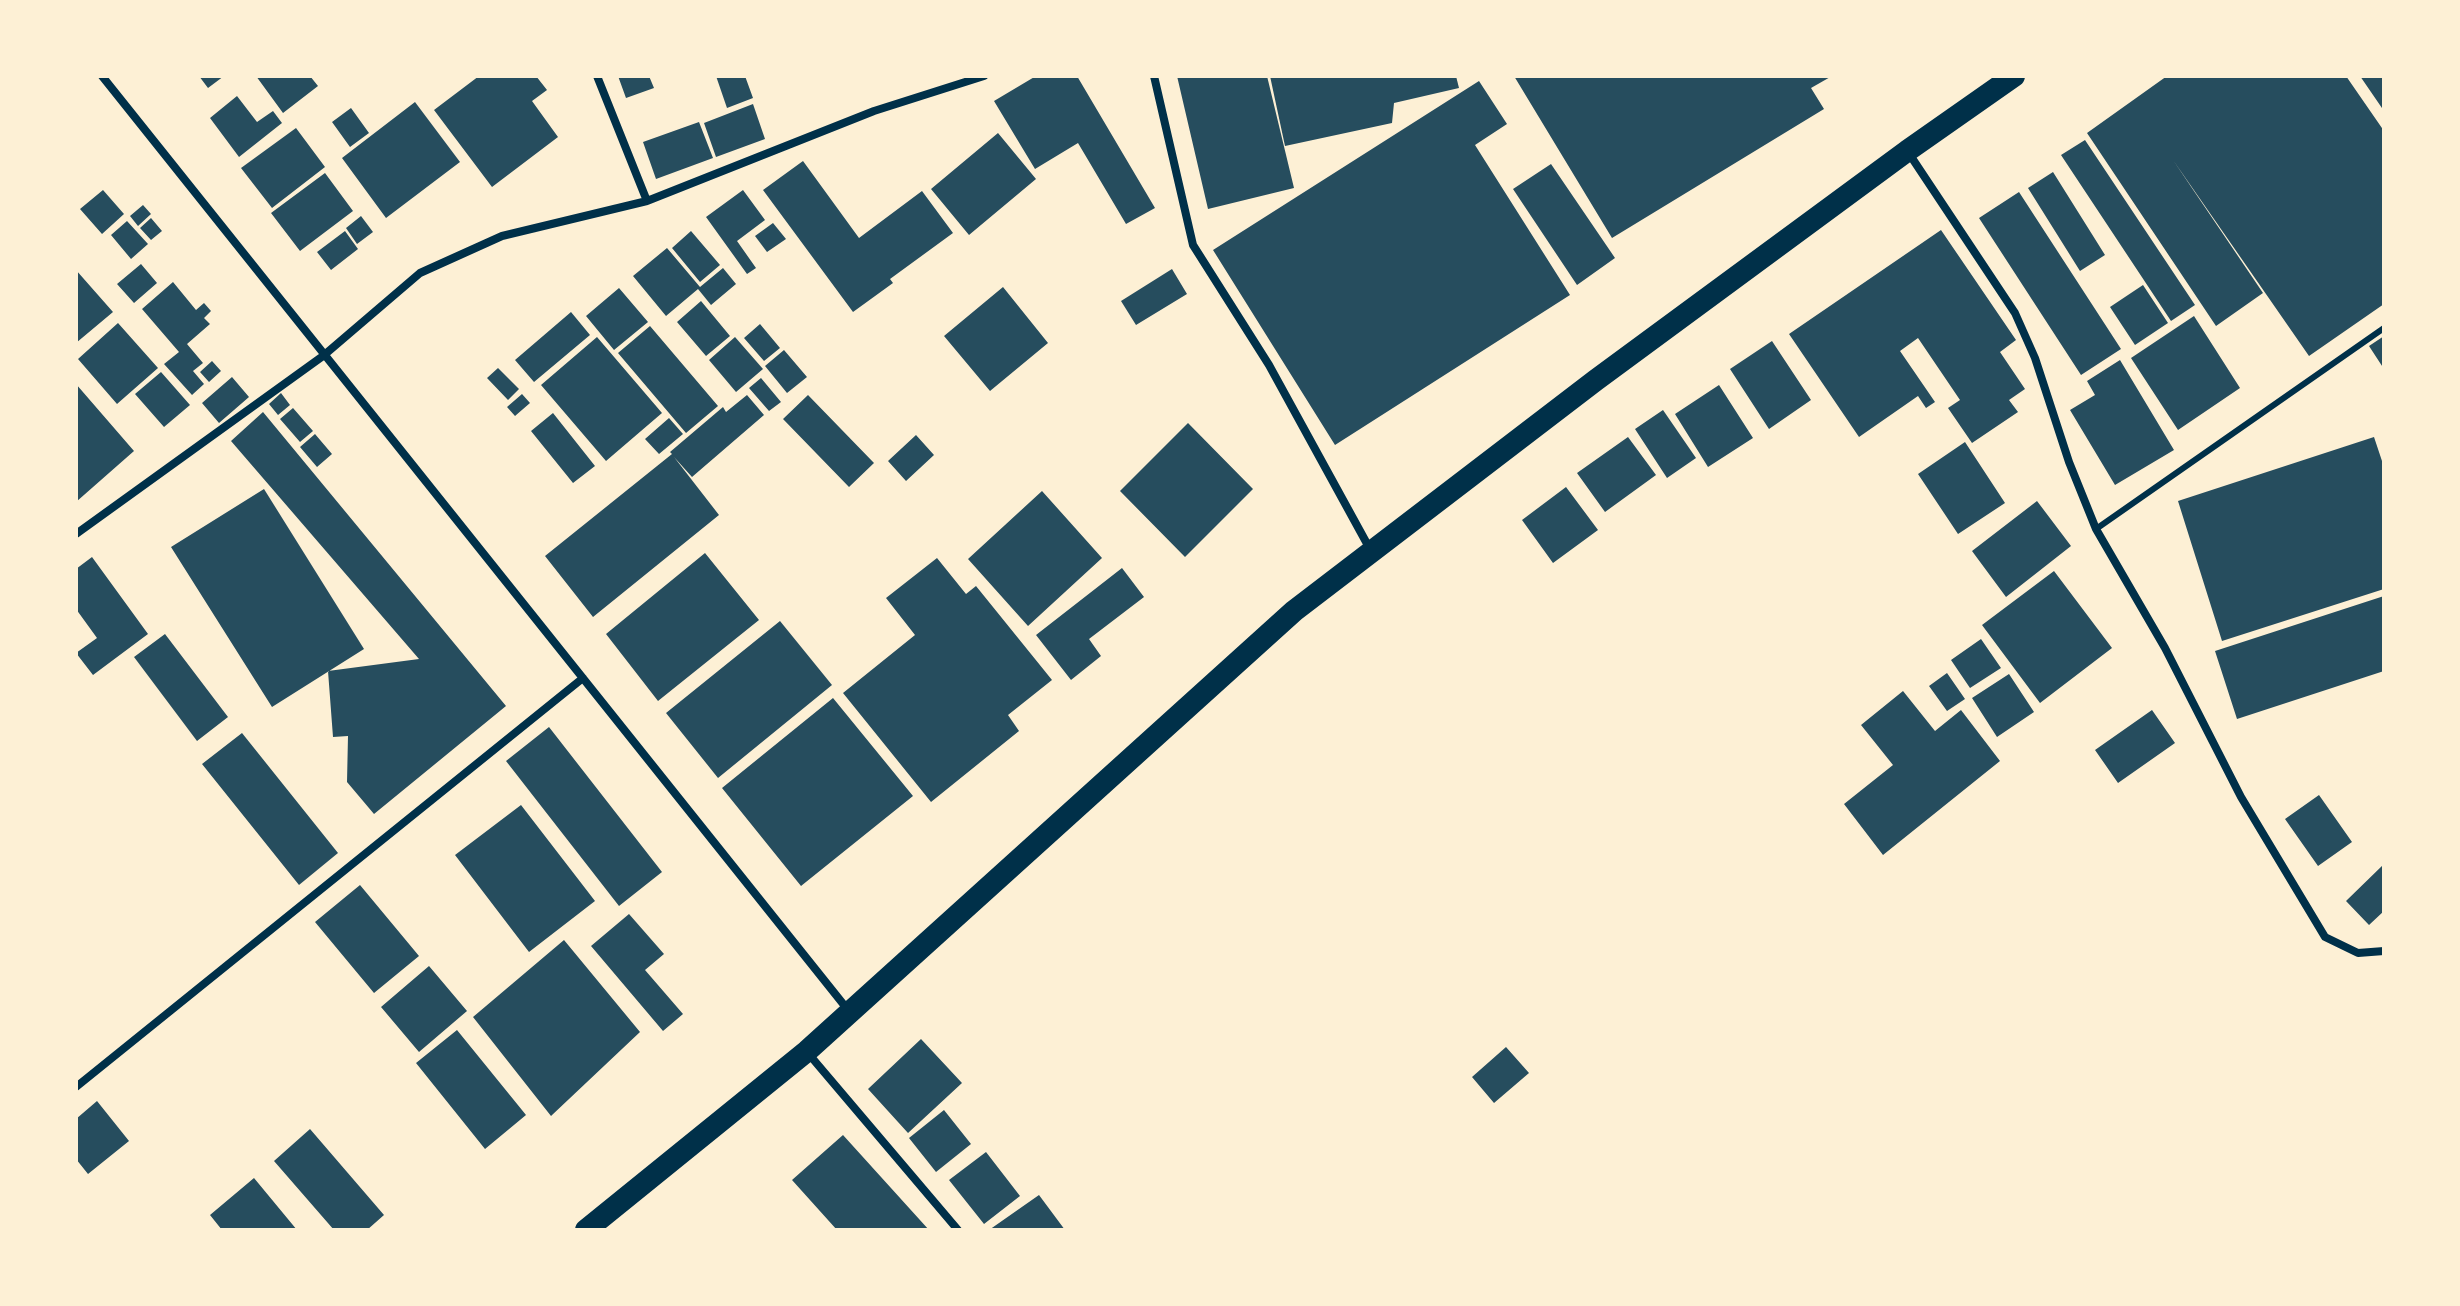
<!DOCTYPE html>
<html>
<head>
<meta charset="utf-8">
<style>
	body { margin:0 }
	#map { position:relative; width:2460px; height:1306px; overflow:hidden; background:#fdf0d5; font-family:Jost,sans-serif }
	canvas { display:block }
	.frame { position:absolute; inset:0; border:78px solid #fdf0d5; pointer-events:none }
</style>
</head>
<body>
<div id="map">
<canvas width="2460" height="1306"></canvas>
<div class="frame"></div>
</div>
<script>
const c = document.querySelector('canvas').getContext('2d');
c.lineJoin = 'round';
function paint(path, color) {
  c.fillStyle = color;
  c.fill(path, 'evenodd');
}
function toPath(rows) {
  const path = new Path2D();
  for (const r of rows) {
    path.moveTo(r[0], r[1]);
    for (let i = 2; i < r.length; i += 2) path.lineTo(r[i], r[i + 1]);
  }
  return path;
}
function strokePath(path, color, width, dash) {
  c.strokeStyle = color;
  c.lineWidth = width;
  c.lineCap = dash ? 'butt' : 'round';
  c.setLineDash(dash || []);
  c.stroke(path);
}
const building = toPath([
	[199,76,224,76,208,88],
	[256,76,310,76,318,86,283,113],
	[479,76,536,76,547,90,532,101,558,137,492,187,434,110],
	[618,76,649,76,654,88,626,98],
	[716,76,745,76,753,98,727,108],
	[1036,76,1077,76,1155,208,1126,224,1078,143,1035,169,994,101],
	[1177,76,1267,76,1294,188,1208,209],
	[1270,76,1456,76,1459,88,1394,103,1392,123,1285,146],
	[1514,76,1832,76,1811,88,1824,109,1612,238],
	[2167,76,2346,76,2384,131,2384,304,2309,356,2173,160,2263,293,2216,326,2087,133],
	[2360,76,2384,76,2384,111],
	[1479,81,1507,124,1475,145,1570,295,1335,445,1213,250],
	[237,96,257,122,273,111,282,123,239,157,210,118],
	[415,102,460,162,386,218,342,158],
	[753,104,765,139,716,157,704,123],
	[351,108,369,133,350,147,332,122],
	[699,122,713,158,656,179,643,142],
	[296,128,325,167,272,208,241,168],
	[998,133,1036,179,969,235,931,189],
	[2085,140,2195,305,2171,321,2061,155],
	[803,161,859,238,922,191,953,233,890,279,893,283,853,312,763,190],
	[1551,164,1615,258,1577,285,1513,189],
	[2053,172,2105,255,2080,271,2028,188],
	[325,173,353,211,300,251,271,213],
	[103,190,124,214,102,234,80,209],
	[743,190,765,220,737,241,756,268,747,274,706,217],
	[2019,192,2121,349,2081,375,1979,218],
	[143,205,151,214,138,226,130,216],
	[361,216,373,232,357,244,346,228],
	[151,218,162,231,151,240,140,228],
	[127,221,148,244,131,259,111,235],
	[773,223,786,239,767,252,755,236],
	[1941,230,2016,340,2000,352,2025,389,2009,400,2018,412,1972,443,1948,408,1960,400,1918,338,1900,351,1935,402,1926,408,1918,396,1859,437,1789,334],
	[345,231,358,249,331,270,317,252],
	[691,231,720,265,700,282,672,248],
	[667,248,700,287,723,268,736,284,711,305,698,289,666,316,633,276],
	[141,264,157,283,134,303,117,284],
	[1172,269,1187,294,1136,325,1121,301],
	[76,270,113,312,76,343],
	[173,282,196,310,204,303,211,311,204,318,210,324,187,344,203,363,193,371,204,384,192,395,164,364,179,352,142,309],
	[2143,285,2168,323,2135,345,2110,307],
	[1003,287,1048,343,990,391,944,336],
	[619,288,648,322,614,350,586,316],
	[701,301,730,336,706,356,677,322],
	[571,312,590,335,534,382,515,360],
	[2194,316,2240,388,2178,430,2131,358],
	[118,323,158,368,117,404,78,359],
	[760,324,780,348,764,361,744,338],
	[650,326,718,406,686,433,618,353],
	[2384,336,2384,369,2369,346],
	[597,337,662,413,606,461,541,385],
	[735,337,763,369,736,392,709,360],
	[1772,341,1811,400,1769,429,1730,369],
	[784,350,807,377,787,393,765,366],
	[2120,360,2174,450,2115,485,2070,410,2095,395,2087,381],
	[212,361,221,371,209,382,200,372],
	[498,368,519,389,508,400,487,378],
	[161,372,190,405,164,427,135,394],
	[232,377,249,397,219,423,202,403],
	[761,378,781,402,769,411,749,388],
	[76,384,134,451,76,502],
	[1719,385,1753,438,1708,467,1675,414],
	[281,393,290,405,278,415,269,404],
	[522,394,530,403,515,416,507,407],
	[747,395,764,415,692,477,674,457,719,515,593,617,545,556,672,454,670,452,723,407,726,412],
	[808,395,874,463,849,487,783,419],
	[293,408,313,431,300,442,280,419],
	[1663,410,1696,458,1667,478,1635,429],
	[263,412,506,706,374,814,347,782,348,736,333,737,328,671,419,659,231,441],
	[553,413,595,466,573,483,531,431],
	[669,418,683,434,659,454,645,439],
	[1188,423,1253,489,1185,557,1120,491],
	[315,434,332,454,317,467,300,447],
	[916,435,934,455,906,481,888,461],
	[1628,437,1656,475,1605,512,1577,473],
	[2374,437,2384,467,2384,589,2222,641,2178,501],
	[1965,442,2005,503,1958,534,1918,474],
	[1566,487,1598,530,1553,563,1522,520],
	[264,489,364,649,272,707,171,547],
	[1042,491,1102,558,1028,626,968,559],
	[2037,501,2071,546,2006,597,1972,551],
	[705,553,759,620,658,701,606,634],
	[92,557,148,634,93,675,76,653,97,638,76,609,76,569],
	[937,558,966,594,976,586,1052,680,1008,715,1019,731,931,802,843,693,915,635,886,598],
	[1122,568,1144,597,1089,639,1101,656,1071,680,1036,635],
	[2054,571,2112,648,2040,703,1982,625],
	[2384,596,2384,671,2237,719,2215,651],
	[780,621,832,685,718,778,666,713],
	[165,634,228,717,197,741,134,657],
	[1981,639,2001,668,1970,688,1951,660],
	[1947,673,1965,699,1947,711,1929,686],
	[2009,674,2034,712,1997,737,1972,698],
	[1903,691,1935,731,1961,710,2000,761,1883,855,1844,804,1893,765,1861,725],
	[833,698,913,796,801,886,722,788],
	[2152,710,2175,743,2118,783,2095,750],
	[549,727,662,872,619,906,506,761],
	[242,733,338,853,299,885,202,764],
	[2319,795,2352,842,2318,866,2285,819],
	[521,805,595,901,529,952,455,855],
	[2384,864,2384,911,2369,925,2346,901],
	[360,885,419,956,374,993,315,922],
	[629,914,664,954,645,970,683,1014,663,1031,591,946],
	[564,940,640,1032,551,1116,473,1017],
	[429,966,467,1011,419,1052,381,1007],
	[457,1030,526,1115,485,1149,416,1063],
	[921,1039,962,1083,908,1133,868,1089],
	[1506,1047,1529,1073,1494,1103,1472,1077],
	[97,1101,129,1141,88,1174,76,1159,76,1119],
	[944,1110,971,1144,936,1172,909,1138],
	[310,1129,384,1215,367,1230,334,1230,274,1161],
	[843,1135,929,1230,837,1230,792,1180],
	[986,1152,1020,1196,984,1224,949,1180],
	[254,1178,297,1230,222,1230,210,1215],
	[1039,1195,1065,1230,989,1230]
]);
const service = toPath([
	[2096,529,2384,328]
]);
const minor = toPath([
	[102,76,848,1010],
	[597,76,647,201],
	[1154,76,1193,245,1269,365,1371,551],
	[1908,152,2015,313,2035,358,2069,462,2096,529,2165,648,2241,797,2325,937,2358,953,2384,951],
	[76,534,323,356,420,273,502,236,647,201,874,111,984,76],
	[807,1052,958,1230],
	[76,1087,583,678]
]);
const trunk = toPath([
	[586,1230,807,1051,1294,611,1596,380,1907,151,2014,76]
]);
paint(building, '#264d5e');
strokePath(service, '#003049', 6);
strokePath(minor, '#003049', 8);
strokePath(trunk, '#003049', 22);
</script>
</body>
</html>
